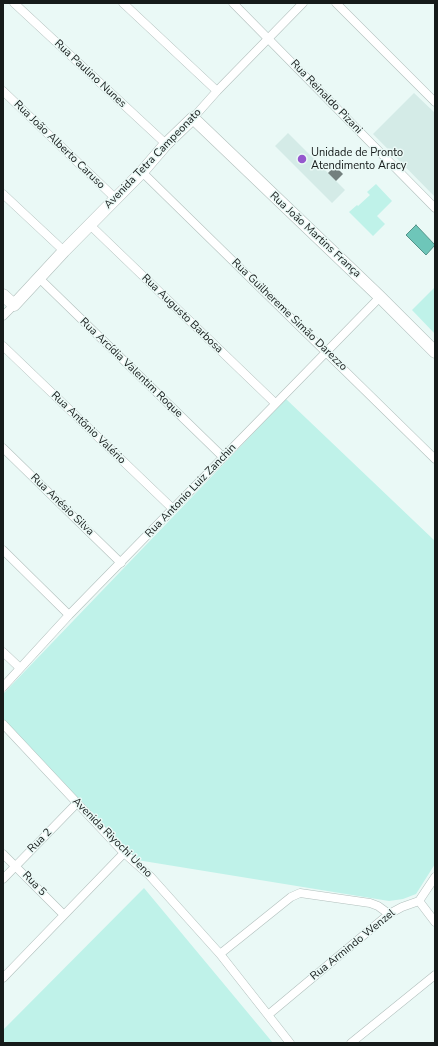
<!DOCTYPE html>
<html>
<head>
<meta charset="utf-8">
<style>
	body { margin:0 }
	#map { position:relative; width:438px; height:1046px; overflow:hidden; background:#eaf9f6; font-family:"Nunito Sans",sans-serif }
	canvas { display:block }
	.frame { position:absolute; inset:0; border:4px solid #161b1a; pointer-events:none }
</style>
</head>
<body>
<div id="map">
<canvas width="438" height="1046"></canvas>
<div class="frame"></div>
</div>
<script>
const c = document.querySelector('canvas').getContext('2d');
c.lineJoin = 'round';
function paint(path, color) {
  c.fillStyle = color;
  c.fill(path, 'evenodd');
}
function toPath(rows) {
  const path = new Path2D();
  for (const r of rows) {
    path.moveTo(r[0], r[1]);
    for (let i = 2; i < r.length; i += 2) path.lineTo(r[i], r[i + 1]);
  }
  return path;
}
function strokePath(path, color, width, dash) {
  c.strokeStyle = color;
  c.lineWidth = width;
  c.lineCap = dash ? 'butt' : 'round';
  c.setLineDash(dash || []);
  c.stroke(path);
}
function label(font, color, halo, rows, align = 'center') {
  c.font = font + ' "Nunito Sans",sans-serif';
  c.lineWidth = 3;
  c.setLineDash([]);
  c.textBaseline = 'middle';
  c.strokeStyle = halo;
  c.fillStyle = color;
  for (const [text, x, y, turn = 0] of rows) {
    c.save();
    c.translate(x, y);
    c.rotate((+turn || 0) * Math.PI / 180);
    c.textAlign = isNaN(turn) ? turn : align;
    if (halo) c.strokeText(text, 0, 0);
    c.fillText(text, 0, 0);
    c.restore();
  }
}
const built = toPath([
	[414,93,435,113,435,197,373,134],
	[288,133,345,190,332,203,275,146]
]);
const green = toPath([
	[376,184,392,201,377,216,385,224,373,236,349,212,357,205,358,206,370,195,367,192],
	[435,287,435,334,412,310],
	[286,399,435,541,435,864,416,894,403,899,389,901,137,860,3,724,3,694],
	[144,888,273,1043,3,1043,3,1030]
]);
const water = toPath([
	[416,225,435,245,426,255,406,235,416,225]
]);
const building = toPath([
	[335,166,343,174,336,181,328,173]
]);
const street = toPath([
	[14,3,166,144],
	[123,3,217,91],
	[233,3,435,208],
	[336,3,435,102],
	[3,91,115,198],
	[193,118,217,91,303,3],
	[142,172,435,459],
	[3,194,64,251],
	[90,225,275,403],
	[39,278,223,457],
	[3,316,14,305],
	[3,346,173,509],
	[3,448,121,563],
	[3,550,69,615],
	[3,652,20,668],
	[3,687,69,615,380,297],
	[3,724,124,853,150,876,220,954,290,1043],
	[3,854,64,915],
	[3,879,77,803],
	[419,901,435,922],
	[220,954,291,897,300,893,370,903,378,906,389,914],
	[3,978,124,853],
	[268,1015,389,914,402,907,419,901,435,877],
	[351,1043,435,975]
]);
const secondary = toPath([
	[3,295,14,305,64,251,142,172,166,144,193,118,380,297,435,352]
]);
const markers = [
	[302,159,5,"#9557cd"]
];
const streetNames = [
	["Rua Paulino Nunes",90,74,43],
	["Rua Reinaldo Pizani",326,97,46],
	["Rua João Alberto Caruso",59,145,44],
	["Avenida Tetra Campeonato",153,159,-46],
	["Rua João Martins França",315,235,43],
	["Rua Augusto Barbosa",182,314,44],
	["Rua Guilhereme Simão Darezzo",289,315,44],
	["Rua Arcídia Valentim Roque",131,368,44],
	["Rua Antõnio Valério",88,428,44],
	["Rua Antonio Luiz Zanchin",191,491,-46],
	["Rua Anésio Silva",62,505,44],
	["Avenida Riyochi Ueno",112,838,45],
	["Rua 2",40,841,-45],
	["Rua 5",34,884,46],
	["Rua Armindo Wenzel",353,945,-39]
];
const poiNames = [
	["Unidade de Pronto",311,153],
	["Atendimento Aracy",311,166]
];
paint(built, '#d4ebe7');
paint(green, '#bff2e9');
paint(water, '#6ec6b9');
strokePath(water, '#549389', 1);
paint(building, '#73807e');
strokePath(street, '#b1bfbc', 9);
strokePath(secondary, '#b1bfbc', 13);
strokePath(street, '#fff', 8);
strokePath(secondary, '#fff', 12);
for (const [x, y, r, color] of markers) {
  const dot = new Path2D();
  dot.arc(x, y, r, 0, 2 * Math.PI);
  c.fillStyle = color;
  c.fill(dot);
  strokePath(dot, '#eaf9f6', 1.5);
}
label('11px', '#161b1a', '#eaf9f6', streetNames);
label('11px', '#161b1a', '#eaf9f6', poiNames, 'left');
</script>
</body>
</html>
